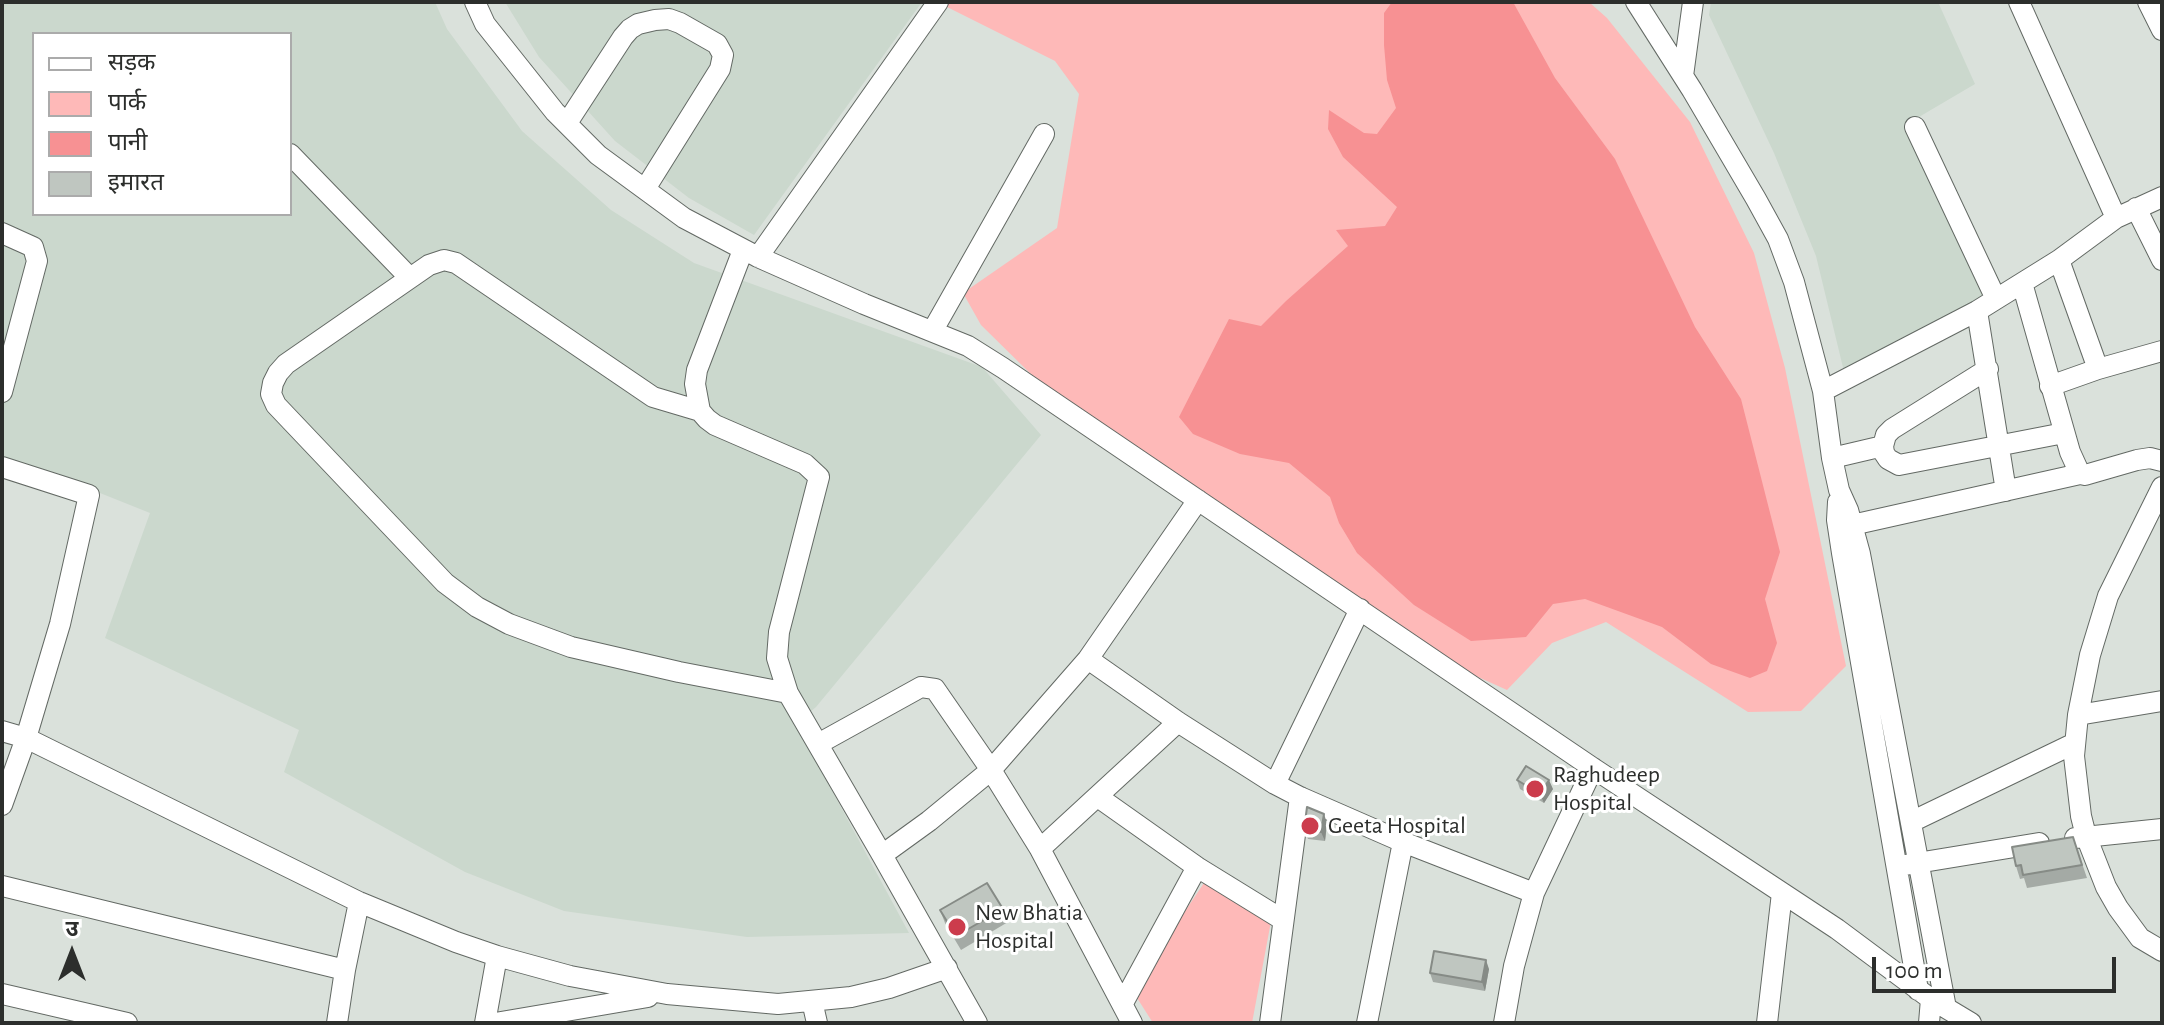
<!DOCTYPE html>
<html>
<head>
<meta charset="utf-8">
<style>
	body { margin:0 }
	#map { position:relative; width:2164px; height:1025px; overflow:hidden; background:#dae1db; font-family:"Alegreya Sans","Noto Sans Devanagari",sans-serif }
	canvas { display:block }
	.frame { position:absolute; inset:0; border:4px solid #2c2e2c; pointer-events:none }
	.legend { position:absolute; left:32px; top:32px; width:260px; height:184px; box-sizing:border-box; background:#fff; border:2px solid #ababab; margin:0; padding:10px 14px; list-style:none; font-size:24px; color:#2c2e2c }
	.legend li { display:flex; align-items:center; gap:16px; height:40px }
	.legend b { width:40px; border:2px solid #ababab }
	.north { position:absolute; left:32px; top:913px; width:80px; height:80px; -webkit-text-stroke:6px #fff; paint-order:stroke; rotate:0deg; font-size:22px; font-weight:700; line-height:32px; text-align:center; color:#2c2e2c }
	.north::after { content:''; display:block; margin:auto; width:28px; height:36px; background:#2c2e2c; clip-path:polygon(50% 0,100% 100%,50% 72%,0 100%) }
	.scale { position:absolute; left:1872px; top:957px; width:244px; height:36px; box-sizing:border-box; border:4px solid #2c2e2c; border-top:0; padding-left:10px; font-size:24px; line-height:28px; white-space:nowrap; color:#2c2e2c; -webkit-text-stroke:6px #fff; paint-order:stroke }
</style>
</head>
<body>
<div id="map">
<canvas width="2164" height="1025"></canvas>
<div class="frame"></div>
<ul class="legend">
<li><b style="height:10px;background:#fff"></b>सड़क</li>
<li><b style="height:22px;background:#feb9b8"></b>पार्क</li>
<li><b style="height:22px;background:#f79193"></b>पानी</li>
<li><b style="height:22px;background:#bfc6c0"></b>इमारत</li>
</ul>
<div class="north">उ</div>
<div class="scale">100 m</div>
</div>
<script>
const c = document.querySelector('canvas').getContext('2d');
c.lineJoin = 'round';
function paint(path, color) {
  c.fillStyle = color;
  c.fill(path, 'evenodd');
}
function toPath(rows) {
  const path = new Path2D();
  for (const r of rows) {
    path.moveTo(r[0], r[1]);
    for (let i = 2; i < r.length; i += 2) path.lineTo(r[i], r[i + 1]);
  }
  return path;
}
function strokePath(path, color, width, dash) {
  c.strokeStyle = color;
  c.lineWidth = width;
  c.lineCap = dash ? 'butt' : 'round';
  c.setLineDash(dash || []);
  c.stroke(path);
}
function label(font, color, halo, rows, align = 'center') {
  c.font = font + ' "Alegreya Sans",sans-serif';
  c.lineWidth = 6;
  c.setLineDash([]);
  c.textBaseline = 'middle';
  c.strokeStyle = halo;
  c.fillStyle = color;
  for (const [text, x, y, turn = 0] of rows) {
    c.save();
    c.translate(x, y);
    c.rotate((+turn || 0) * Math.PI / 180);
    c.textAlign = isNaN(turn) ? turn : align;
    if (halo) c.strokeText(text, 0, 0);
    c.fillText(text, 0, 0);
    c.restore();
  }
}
const built = toPath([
	[2,2,435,2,447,29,522,131,611,210,694,263,982,367,1041,435,816,707,796,724,909,933,747,937,564,911,465,872,284,772,299,730,105,638,150,513,55,475,2,459],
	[34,34,290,34,290,214,34,214],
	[505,2,922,2,754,235,689,198,615,141,539,57],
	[1711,2,1938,2,1975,84,1907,124,1988,302,1847,384,1816,256,1774,153,1709,15]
]);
const green = toPath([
	[948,2,1589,2,1607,18,1690,122,1754,253,1785,368,1846,666,1801,711,1748,712,1606,622,1552,643,1507,690,1467,672,1037,380,981,325,963,293,1057,228,1079,94,1055,61,945,6],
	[1206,880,1272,916,1252,1023,1153,1023,1132,990]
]);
const water = toPath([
	[1392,2,1513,2,1555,78,1615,159,1695,327,1741,399,1780,552,1765,599,1777,643,1767,671,1750,678,1711,664,1662,627,1585,599,1553,604,1526,637,1471,641,1414,605,1357,553,1339,523,1330,497,1289,463,1240,454,1193,434,1179,417,1229,319,1261,326,1286,301,1348,246,1336,230,1385,226,1397,207,1343,157,1328,129,1329,110,1364,133,1377,134,1396,108,1387,80,1384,45,1384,13]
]);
const minor = toPath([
	[475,2,485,24,555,112,598,155,684,218,758,257,864,304,968,346,1003,368,1593,768,1837,929,1931,999,1971,1023],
	[1636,2,1692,90,1756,199,1778,239,1794,282,1823,391,1832,458,1839,490,1848,510,1860,554,1946,1008],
	[2019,2,2116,218],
	[2148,2,2162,30],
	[1683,76,1693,2],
	[567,123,623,37,630,29,638,24,655,20,669,19,680,23,717,44,723,55,720,69,645,189],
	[1915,127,1996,299],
	[290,154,410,278],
	[2136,208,2162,260],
	[2,233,33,247,37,261,2,392],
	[743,250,697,370,695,384,700,411,707,419,715,425,805,464,819,477,779,632,777,658,788,693,882,855,977,1023],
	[758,257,938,2],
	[2059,260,2098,369],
	[2022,283,2070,452,2080,474,2085,475,2137,460,2150,458,2162,461],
	[1977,311,2006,491],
	[933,330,1044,134],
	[1988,369,1892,429,1886,435,1883,446,1884,453,1888,459,1899,465,2064,433],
	[2050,386,2098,369,2162,351],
	[1823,391,1977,311,2059,260,2116,218,2162,197],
	[700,411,653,397,456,263,444,260,429,265,286,364,278,373,273,383,271,394,276,405,445,583,477,607,509,624,571,647,679,672,788,693],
	[1832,458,1883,446],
	[2,467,89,495,60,624,26,738,2,805],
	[1838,502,1837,520,1842,553,1918,990],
	[1852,525,2080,474],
	[1088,659,1178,722,1275,784,1300,797,1403,842,1534,893],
	[2162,701,2078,715,2074,756,2081,816,2086,836,2106,887,2118,908,2140,938,2162,951],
	[2078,715,2090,655,2108,596,2162,487],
	[2,731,26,738,359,902,456,942,497,956,570,976,667,994,778,1004,851,997,889,988,947,968],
	[818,744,921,687,935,689,991,770,1040,849,1132,1023],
	[1275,784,1360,609],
	[1098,797,1197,867,1283,920],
	[1911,822,2075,743],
	[2075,838,2162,829],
	[1040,849,1178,722],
	[882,855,929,821,991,770,1088,659,1198,500],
	[1905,865,2039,843],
	[2,886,345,970],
	[2,994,127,1023],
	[812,1001,817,1023],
	[1123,1003,1197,867],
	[337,1023,345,970,359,902],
	[485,1023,497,956],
	[495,1023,648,997],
	[1270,1023,1300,797],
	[1367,1023,1403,842],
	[1504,1023,1514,966,1534,893,1593,768],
	[1767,1023,1782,893],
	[1929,1023,1931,999]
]);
const wall = toPath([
	[1517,780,1553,789,1544,803,1520,789],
	[1327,823,1325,841,1308,839,1304,830],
	[2073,837,2087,878,2027,888,2024,878,2020,879,2016,866],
	[1003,909,1008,922,961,950,945,923,940,910],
	[1489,969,1485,991,1433,982,1430,973]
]);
const shadedWall = toPath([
	[1549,780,1553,789,1544,803,1540,794],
	[1324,814,1327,823,1325,841,1321,832],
	[1486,960,1489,969,1485,991,1482,982]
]);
const building = toPath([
	[1526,766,1549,780,1540,794,1517,780,1526,766],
	[1307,807,1324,814,1321,832,1304,830,1307,807],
	[2073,837,2082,865,2023,875,2021,865,2016,866,2012,847,2073,837],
	[987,883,1003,909,956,936,940,910,987,883],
	[1434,951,1486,960,1482,982,1430,973,1434,951]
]);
const markers = [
	[1535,789,10,"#cc3c4c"],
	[1310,826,10,"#cc3c4c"],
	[957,927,10,"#cc3c4c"]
];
const poiNames = [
	["Raghudeep",1553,775],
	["Hospital",1553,803],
	["Geeta Hospital",1328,826],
	["New Bhatia",975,913],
	["Hospital",975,941]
];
paint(built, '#cbd8cd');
paint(green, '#feb9b8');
paint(water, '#f79193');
strokePath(minor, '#636964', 22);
strokePath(minor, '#fff', 20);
paint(wall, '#a4aaa5');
paint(shadedWall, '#868b86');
paint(building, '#bfc6c0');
strokePath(building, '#868b86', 2);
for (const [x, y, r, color] of markers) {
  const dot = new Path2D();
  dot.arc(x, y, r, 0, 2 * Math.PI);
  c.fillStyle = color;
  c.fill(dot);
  strokePath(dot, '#fff', 3);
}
label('24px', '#2c2e2c', '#fff', poiNames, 'left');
</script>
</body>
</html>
